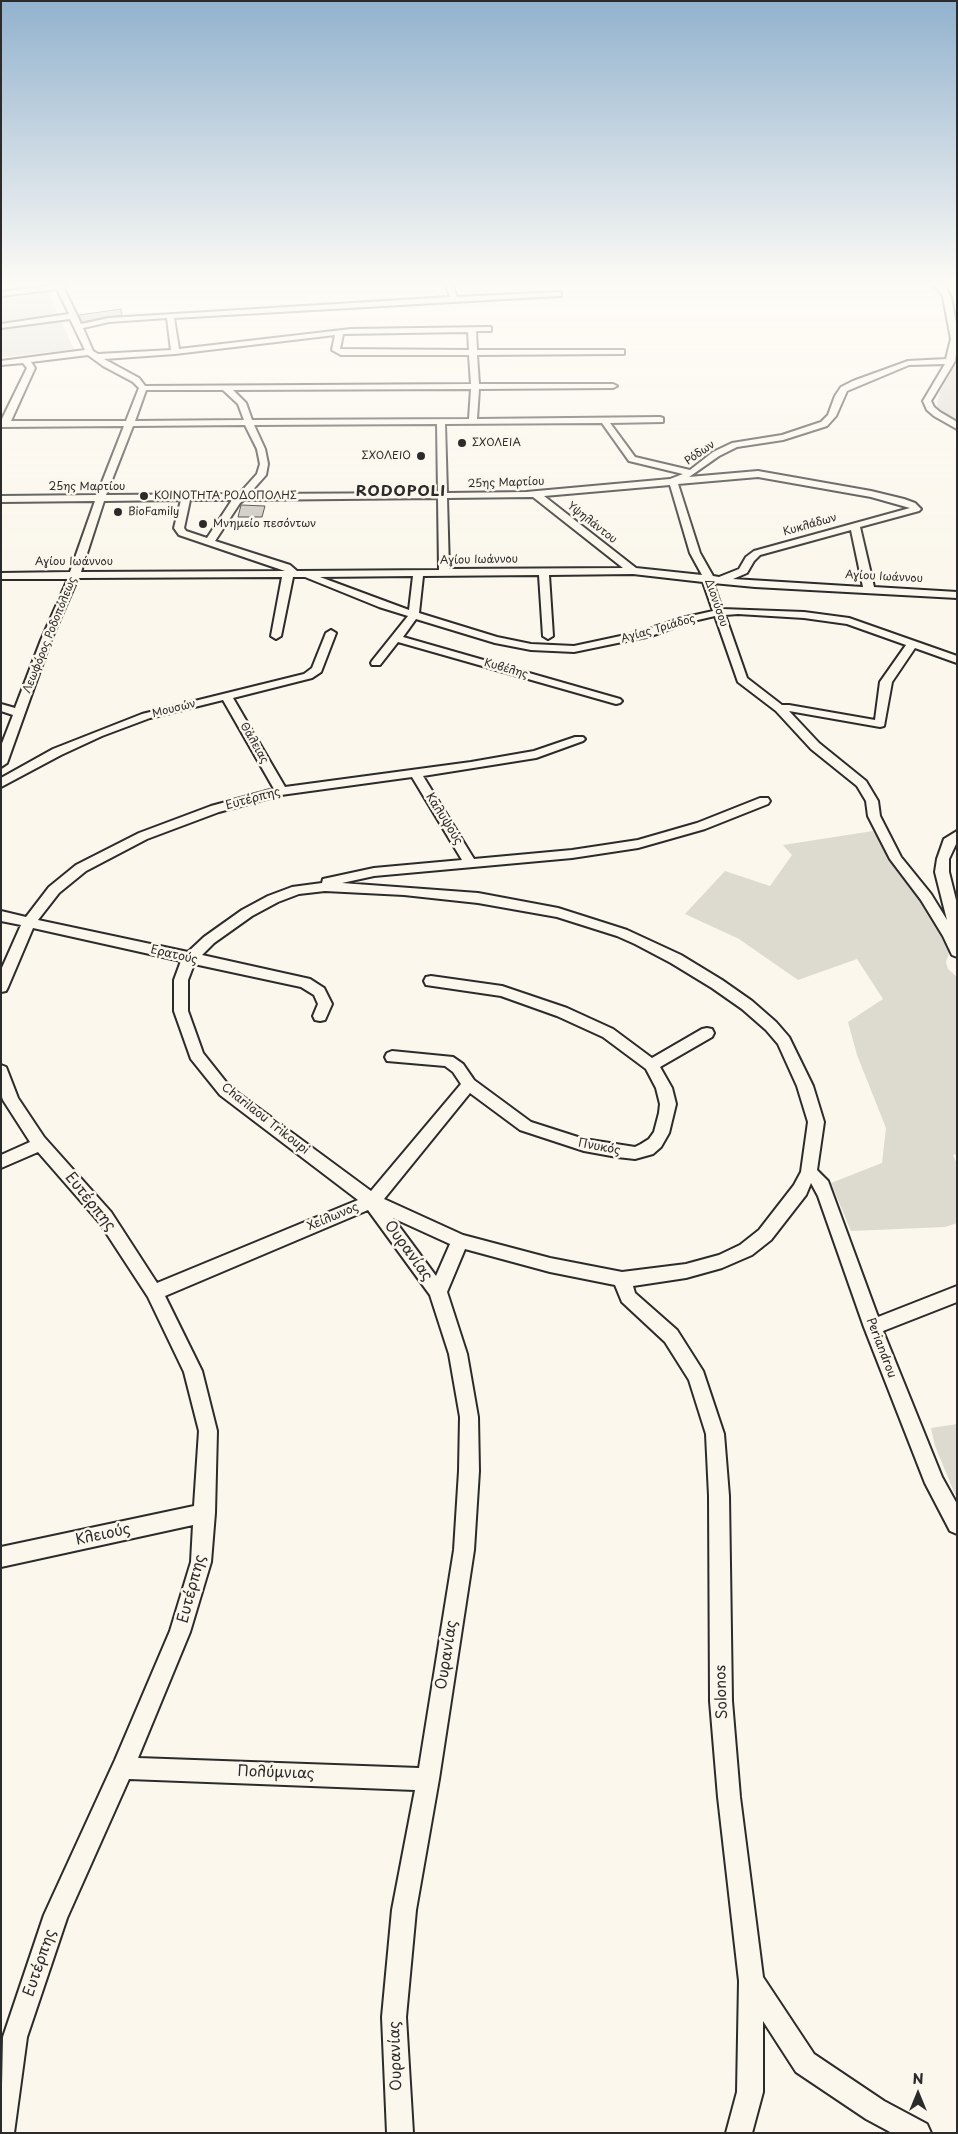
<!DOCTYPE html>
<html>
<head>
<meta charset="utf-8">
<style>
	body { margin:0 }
	#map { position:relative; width:958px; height:2134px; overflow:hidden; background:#fbf7ec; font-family:"Playpen Sans",sans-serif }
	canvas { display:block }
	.frame { position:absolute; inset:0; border:2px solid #2b2b2b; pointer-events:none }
	.north { position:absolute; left:893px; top:2069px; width:50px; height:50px; -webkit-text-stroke:4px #fbf7ec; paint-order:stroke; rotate:0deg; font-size:14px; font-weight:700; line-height:20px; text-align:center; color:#2b2b2b }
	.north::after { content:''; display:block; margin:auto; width:18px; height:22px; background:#2b2b2b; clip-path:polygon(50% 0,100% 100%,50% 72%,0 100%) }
</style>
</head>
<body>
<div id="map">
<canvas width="958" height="2134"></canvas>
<div class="frame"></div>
<div class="north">N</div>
</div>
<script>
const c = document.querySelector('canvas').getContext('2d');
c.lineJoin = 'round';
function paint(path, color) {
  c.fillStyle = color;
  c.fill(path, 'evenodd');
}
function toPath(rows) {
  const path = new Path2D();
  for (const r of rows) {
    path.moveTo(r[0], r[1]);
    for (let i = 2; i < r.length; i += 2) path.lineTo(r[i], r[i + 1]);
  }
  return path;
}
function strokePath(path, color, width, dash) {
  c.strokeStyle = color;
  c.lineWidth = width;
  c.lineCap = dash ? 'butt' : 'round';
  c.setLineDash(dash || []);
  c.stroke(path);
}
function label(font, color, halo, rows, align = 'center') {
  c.font = font + ' "Playpen Sans",sans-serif';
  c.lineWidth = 5;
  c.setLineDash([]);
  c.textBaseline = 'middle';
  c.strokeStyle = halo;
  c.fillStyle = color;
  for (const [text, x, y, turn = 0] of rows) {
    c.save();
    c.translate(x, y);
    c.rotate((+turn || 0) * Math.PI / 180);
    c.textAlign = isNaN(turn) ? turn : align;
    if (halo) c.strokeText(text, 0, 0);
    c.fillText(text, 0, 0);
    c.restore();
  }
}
const green = toPath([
	[49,292,74,350,1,357,1,297],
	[957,362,957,423,936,409,940,391],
	[873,831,891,861,921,898,941,930,950,950,946,962,948,969,957,977,957,1154,953,1155,957,1164,957,1223,945,1227,851,1231,831,1183,882,1163,886,1128,857,1055,848,1022,883,999,857,959,798,980,739,939,685,914,725,871,770,886,792,855,783,845],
	[957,1424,957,1499,935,1446,931,1428]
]);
const building = toPath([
	[121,309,122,315,82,322,79,315,121,309],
	[241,505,265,506,262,517,238,517,241,505]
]);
const minor = toPath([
	[54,282,61,282,81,324,109,318,450,297,445,282,451,282,457,297,561,292,561,296,558,296,174,318,179,349,351,329,488,327,491,327,491,331,476,331,477,350,624,350,624,354,621,354,477,355,479,384,613,384,617,386,613,388,479,389,477,419,660,417,663,418,663,422,610,423,635,457,690,470,713,452,732,443,782,435,821,422,828,415,835,396,841,387,853,381,908,361,946,359,951,339,943,297,938,289,927,282,936,282,944,286,951,297,957,328,957,348,955,361,931,401,934,407,940,412,957,422,957,429,934,416,927,410,923,401,945,364,909,365,847,391,836,416,827,426,783,440,737,447,719,456,689,477,758,471,871,491,904,499,915,503,921,509,919,511,860,527,874,587,957,592,957,598,755,587,713,583,722,609,804,612,849,618,957,656,957,663,915,648,892,682,884,726,880,727,789,711,819,743,866,781,878,801,880,816,901,857,931,894,947,920,935,872,937,859,944,839,957,831,957,842,949,859,949,872,957,904,957,957,952,955,943,936,921,900,890,859,868,816,866,801,857,786,811,749,776,711,738,682,715,616,689,622,651,636,574,652,531,650,495,643,416,619,403,637,620,699,622,701,620,703,616,704,398,642,380,665,372,665,371,663,372,661,408,616,379,607,305,577,293,577,281,636,276,639,271,636,282,577,78,578,51,640,7,763,1,767,1,746,13,715,1,711,1,704,15,708,41,640,68,579,1,579,1,573,70,572,95,501,1,502,1,496,97,495,124,426,1,427,1,421,27,368,23,363,1,365,1,361,85,350,70,319,1,328,1,324,69,314,57,289,1,296,1,292,55,285,54,282],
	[167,318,171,350,98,354,93,351,83,328,109,322,167,318],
	[468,332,469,350,340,349,343,334,468,332],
	[335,335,332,350,341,355,469,355,471,384,145,386,139,378,104,359,175,354,335,335],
	[88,355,103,366,133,382,139,388,126,421,11,421,35,368,31,362,88,355],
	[471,389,469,419,252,420,246,403,233,390,471,389],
	[146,390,223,390,238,404,244,420,135,421,146,390],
	[602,423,629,461,683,474,670,479,526,492,447,493,445,424,602,423],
	[437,424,438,493,249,494,266,475,268,464,265,449,254,425,437,424],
	[245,425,257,449,260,464,257,474,239,494,106,495,133,426,245,425],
	[758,477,871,497,910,508,754,551,746,557,739,569,719,577,713,576,700,553,678,484,758,477],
	[670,485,690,553,702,575,636,568,544,496,670,485],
	[533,497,623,568,449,569,447,498,533,497],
	[438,498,439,570,297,571,290,565,215,541,240,503,244,500,438,498],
	[181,500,174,528,179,535,285,571,81,572,104,501,181,500],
	[190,500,232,500,207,538,186,531,184,528,190,500],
	[851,530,863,587,733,579,747,573,754,561,760,555,851,530],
	[633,574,703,582,713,611,682,618,644,631,574,646,531,644,497,637,419,613,423,576,539,575,543,636,548,639,553,636,549,575,633,574],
	[413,576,409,610,320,577,413,576],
	[738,614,804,618,847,624,906,645,880,682,875,720,789,705,782,705,747,678,725,615,738,614],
	[331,630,336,633,321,672,312,678,233,698,285,787,471,762,534,751,575,737,583,737,585,739,583,741,536,758,423,776,474,859,572,850,638,840,697,823,760,798,768,798,770,801,768,804,705,829,638,848,572,858,374,876,342,883,478,893,558,908,627,930,681,955,722,980,752,1001,776,1022,789,1037,813,1086,824,1122,817,1170,828,1181,878,1317,957,1286,957,1302,883,1331,942,1477,957,1504,957,1534,950,1531,925,1483,864,1327,818,1196,811,1183,806,1195,771,1240,752,1255,722,1268,686,1278,633,1286,635,1293,677,1330,703,1371,724,1434,729,1496,732,1701,740,1797,763,1977,814,2054,884,2101,927,2124,931,2133,892,2133,866,2119,796,2072,763,2021,763,2092,752,2133,726,2133,737,2092,739,1981,718,1797,710,1701,709,1496,706,1434,689,1380,665,1342,622,1302,615,1285,550,1272,465,1249,447,1292,467,1354,478,1417,479,1471,474,1550,439,1779,416,1910,406,2017,413,2133,387,2133,382,2017,392,1910,415,1790,129,1779,67,1918,27,2037,14,2133,1,2133,3,2037,44,1915,115,1760,170,1631,191,1562,193,1525,1,1567,1,1547,194,1506,199,1431,184,1372,148,1297,99,1222,38,1152,1,1168,1,1155,30,1142,3,1100,1,1094,1,1065,6,1067,18,1098,44,1137,111,1212,157,1283,358,1200,220,1095,191,1059,174,1011,174,980,181,961,33,928,8,987,6,991,1,992,1,970,21,925,1,921,1,911,26,917,49,887,76,865,139,833,211,806,274,789,223,700,150,718,102,736,61,755,1,787,1,778,53,749,142,714,304,674,312,668,326,633,331,630],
	[412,777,462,860,374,868,323,879,322,883,292,887,268,896,242,910,204,937,188,952,38,920,59,893,86,871,147,839,219,812,281,795,412,777],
	[325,891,404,895,478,903,557,917,617,936,635,944,671,963,712,988,742,1009,766,1030,778,1044,797,1086,808,1122,801,1172,794,1185,759,1230,740,1245,719,1255,686,1264,622,1272,550,1258,463,1235,384,1199,470,1093,520,1130,584,1151,617,1157,635,1159,653,1154,661,1147,669,1133,676,1104,672,1088,660,1067,712,1037,714,1033,712,1029,707,1028,702,1029,652,1058,613,1029,567,1008,502,986,431,976,426,977,424,981,426,985,501,996,557,1016,603,1037,646,1069,656,1088,660,1104,659,1113,654,1132,649,1139,641,1144,635,1147,584,1139,531,1122,474,1080,463,1064,453,1057,392,1051,387,1053,385,1057,387,1061,445,1066,453,1072,461,1084,371,1191,230,1087,203,1053,188,1011,188,980,194,964,301,987,314,995,318,1004,313,1016,315,1020,320,1021,325,1020,332,1004,324,988,310,979,202,955,214,943,252,916,278,902,299,894,325,891],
	[368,1210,430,1295,449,1354,460,1417,459,1471,454,1550,419,1768,138,1758,190,1632,211,1562,215,1513,217,1431,202,1371,165,1296,368,1210],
	[393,1218,450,1244,436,1276,393,1218]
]);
const markers = [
	[462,443,5,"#2b2b2b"],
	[421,456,5,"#2b2b2b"],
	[144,496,5,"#2b2b2b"],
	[118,512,5,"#2b2b2b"],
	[203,524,5,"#2b2b2b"]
];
const farPoinames = [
	["ΣΧΟΛΕΙΑ",472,443],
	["ΣΧΟΛΕΙΟ",411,456,"right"],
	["ΚΟΙΝΟΤΗΤΑ ΡΟΔΟΠΟΛΗΣ",154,496],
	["BioFamily",128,512],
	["Μνημείο πεσόντων",213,524]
];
const farStreetnames = [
	["Ρόδων",700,453,-35],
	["25ης Μαρτίου",506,483,-2],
	["25ης Μαρτίου",87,487],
	["Υψηλάντου",592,523,38],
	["Κυκλάδων",810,525,-16],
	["Αγίου Ιωάννου",479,560,-1],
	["Αγίου Ιωάννου",74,562],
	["Αγίου Ιωάννου",884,577,3],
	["Διονύσου",716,603,71],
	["Αγίας Τριάδος",658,629,-16],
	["Λεωφόρος Ροδοπόλεως",50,635,-68],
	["Κυβέλης",506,669,16],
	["Μουσών",174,709,-14],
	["Θάλειας",254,743,60]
];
const streetNames = [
	["Ευτέρπης",253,799,-15],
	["Καλυψούς",444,819,58],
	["Ερατούς",174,955,13],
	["Charilaou Trikoupi",265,1119,38],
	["Πνυκός",599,1147,11],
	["Χείλωνος",333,1217,-23],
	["Periandrou",881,1348,69]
];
const farDistrictnames = [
	["RODOPOLI",401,492]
];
const nearStreetnames = [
	["Ευτέρπης",90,1202,51],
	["Ουρανίας",408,1251,54],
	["Κλειούς",103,1535,-12],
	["Ευτέρπης",192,1589,-75],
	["Ουρανίας",447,1655,-81],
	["Solonos",722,1692,-92],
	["Πολύμνιας",276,1773,2],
	["Ευτέρπης",40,1963,-71],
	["Ουρανίας",396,2056,-92]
];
paint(green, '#dddad0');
paint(building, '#c7c4bc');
strokePath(building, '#2b2b2b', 1);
strokePath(minor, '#2b2b2b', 4);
paint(minor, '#fbf7ec');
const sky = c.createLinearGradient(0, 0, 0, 580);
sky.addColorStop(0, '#92b2ce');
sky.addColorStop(0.49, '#fdfbf6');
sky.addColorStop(1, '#fdfbf600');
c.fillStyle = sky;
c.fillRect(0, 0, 958, 580);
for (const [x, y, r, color] of markers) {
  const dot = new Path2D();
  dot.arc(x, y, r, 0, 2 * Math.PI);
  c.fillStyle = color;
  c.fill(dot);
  strokePath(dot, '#fbf7ec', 2);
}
label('11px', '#2b2b2b', '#fbf7ec', farPoinames, 'left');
label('11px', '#2b2b2b', '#fbf7ec', farStreetnames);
label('12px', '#2b2b2b', '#fbf7ec', streetNames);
c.letterSpacing = '1px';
label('bold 15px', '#2b2b2b', '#fbf7ec', farDistrictnames);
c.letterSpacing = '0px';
label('15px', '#2b2b2b', '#fbf7ec', nearStreetnames);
</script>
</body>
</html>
